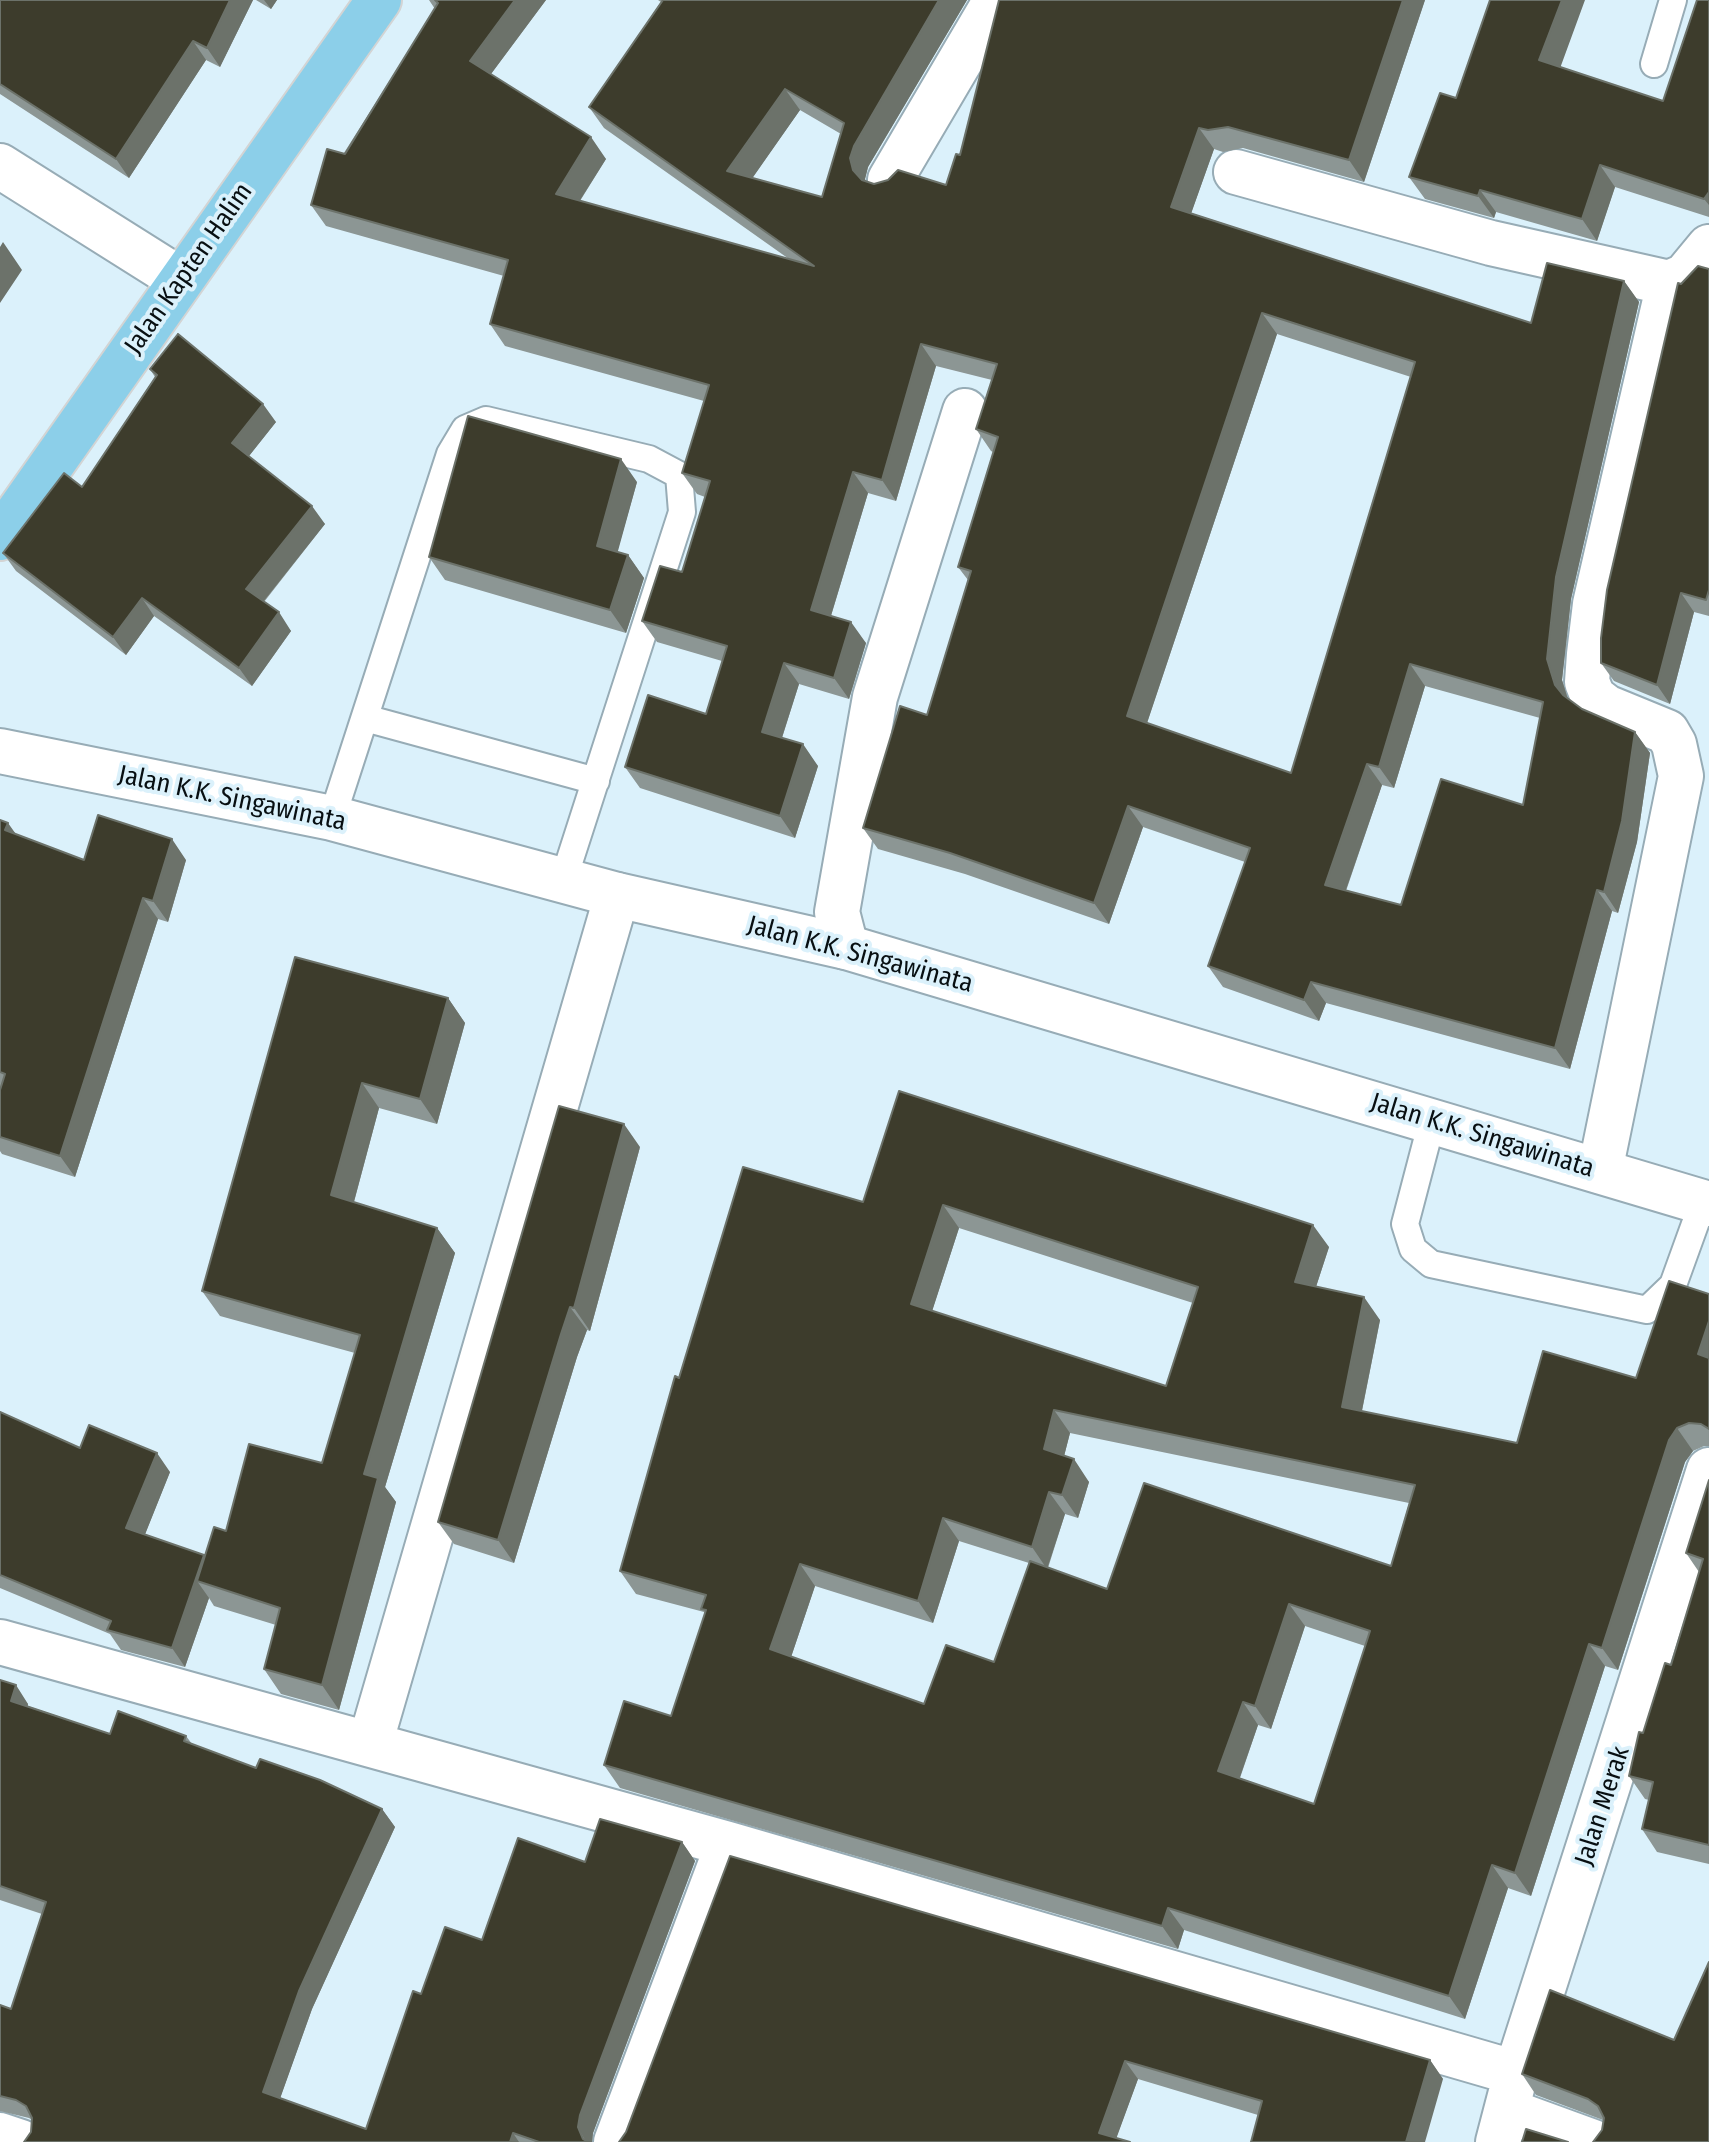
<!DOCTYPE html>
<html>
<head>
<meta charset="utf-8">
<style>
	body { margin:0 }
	canvas { display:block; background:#dbf1fb }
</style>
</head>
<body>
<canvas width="1709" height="2142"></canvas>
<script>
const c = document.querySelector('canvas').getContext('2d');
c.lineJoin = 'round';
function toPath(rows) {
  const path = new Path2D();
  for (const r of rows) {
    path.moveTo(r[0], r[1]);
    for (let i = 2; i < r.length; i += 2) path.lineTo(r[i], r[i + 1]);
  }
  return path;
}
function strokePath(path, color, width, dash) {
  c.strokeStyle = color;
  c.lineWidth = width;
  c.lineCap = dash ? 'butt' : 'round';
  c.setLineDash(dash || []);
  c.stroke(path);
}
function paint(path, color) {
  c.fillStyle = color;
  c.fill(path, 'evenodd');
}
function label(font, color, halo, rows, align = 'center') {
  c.font = font + ' "Fira Sans Condensed",sans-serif';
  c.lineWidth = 8;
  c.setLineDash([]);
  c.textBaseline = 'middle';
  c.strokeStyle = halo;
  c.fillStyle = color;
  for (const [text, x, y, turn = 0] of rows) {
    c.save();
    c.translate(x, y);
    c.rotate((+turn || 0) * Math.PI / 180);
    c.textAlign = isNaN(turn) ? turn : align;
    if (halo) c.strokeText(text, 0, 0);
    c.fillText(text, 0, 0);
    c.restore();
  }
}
const service = toPath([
	[1654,64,1673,0],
	[365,718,596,781],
	[332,818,450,454,465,429,486,420,649,459,679,475,682,512,564,878],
	[1432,1121,1405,1224,1413,1249,1431,1264,1647,1310,1673,1285,1703,1202]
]);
const minor = toPath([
	[0,166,181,280],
	[1236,172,1491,243,1669,283,1685,276,1709,247],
	[890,180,996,0],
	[846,947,837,912,875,697,965,411],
	[1600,1171,1681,776,1674,744,1667,732,1606,707,1593,697,1587,682,1589,654,1595,604,1669,283],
	[0,1642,728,1844,1516,2073],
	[370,1744,617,895],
	[1508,2111,1593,2142],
	[0,2135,21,2142],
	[616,2142,728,1844],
	[1498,2142,1516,2073,1709,1470]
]);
const tertiary = toPath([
	[0,751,332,818,617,895,846,947,1709,1204]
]);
const primary = toPath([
	[0,538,379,0]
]);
const wall = toPath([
	[0,0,253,0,220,67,206,60,129,178,0,94],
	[256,0,277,0,271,9],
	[429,0,546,0,491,74,606,159,580,201,789,259,604,128,589,107,661,2,658,0,967,0,868,167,865,179,866,181,874,184,946,185,960,155,1425,0,1364,182,1243,148,1223,152,1214,149,1191,213,1531,323,1624,281,1639,302,1571,599,1562,680,1568,699,1582,709,1635,732,1650,753,1637,842,1618,913,1612,911,1570,1069,1326,1003,1319,1021,1223,987,1208,966,1245,862,1143,827,1109,924,965,874,878,849,863,828,927,715,968,580,958,567,993,452,991,451,976,429,992,380,936,366,896,501,868,493,831,616,866,643,849,699,799,684,782,738,818,766,795,838,640,788,625,767,706,714,722,661,657,642,642,621,682,572,705,497,697,494,682,473,704,401,505,346,490,324,504,276,326,226,311,205,435,9],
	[800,110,841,134,822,197,752,178],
	[1277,334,1411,377,1291,773,1147,723],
	[1425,686,1540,718,1523,805,1401,905,1346,891,1382,785,1394,788],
	[1709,0,1709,217,1615,187,1597,241,1496,212,1494,218,1425,199,1409,177,1456,98,1560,67,1663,101],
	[1709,269,1709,616,1694,612,1670,704,1614,681,1601,663,1681,284],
	[150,369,276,422,249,456,325,524,264,602,291,631,252,686,154,616,126,655,16,571,3,553,82,487,155,377],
	[637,482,617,552,628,555,644,578,626,633,445,580,429,557],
	[0,820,16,834,84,860,186,860,168,922,158,919,75,1177,2,1154,0,1151],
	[295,957,448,998,465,1023,437,1124,379,1108,354,1202,437,1228,455,1253,385,1487,396,1502,339,1710,281,1694,264,1669,276,1625,214,1606,209,1598,185,1667,121,1650,110,1634,0,1588,0,1412,80,1448,170,1472,145,1534,205,1556,226,1531,322,1463,355,1353,220,1316,202,1291],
	[899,1091,1329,1247,1316,1287,1380,1320,1362,1411,1517,1443,1636,1378,1709,1294,1709,1446,1704,1446,1693,1451,1685,1462,1618,1670,1605,1666,1531,1896,1508,1888,1465,2019,1184,1930,1178,1949,620,1788,604,1765,671,1716,705,1614,704,1612,636,1594,620,1571,679,1378,863,1202],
	[959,1228,1193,1303,1166,1386,932,1311],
	[1070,1433,1409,1503,1391,1566,1107,1589,1048,1568,1065,1514,1078,1518,1089,1482,1064,1456],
	[959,1541,1029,1563,994,1662,924,1704,791,1657,815,1586,933,1623],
	[1305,1626,1365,1646,1314,1804,1240,1778,1258,1725,1271,1729],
	[640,1147,590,1331,587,1330,577,1357,514,1563,454,1544,438,1522],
	[1709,1480,1709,1864,1657,1852,1642,1829,1649,1800,1645,1799,1629,1776,1643,1733,1671,1665,1699,1572,1686,1553],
	[0,1680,28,1704,28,1706,110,1734,186,1736,192,1744,256,1768,382,1809,395,1827,312,2009,280,2098,366,2129,421,1994,482,1940,585,1862,682,1842,695,1861,593,2133,592,2142,24,2142,31,2132,32,2120,29,2118,0,2111,0,2005,11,2009,42,1914,0,1900],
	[730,1856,1430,2060,1443,2079,1258,2115,1138,2079,1116,2138,626,2132],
	[1674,2040,1709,2142,1594,2141,1602,2130,1603,2120,1536,2095,1522,2074]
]);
const shadedWall = toPath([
	[230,0,253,0,220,67,207,48],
	[264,0,277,0,271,9],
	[515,0,546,0,485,82,470,61],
	[939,0,967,0,868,167,865,179,868,192,853,170,850,158,854,146],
	[1403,0,1425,0,1364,182,1349,160],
	[1562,0,1585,0,1555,82,1539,60],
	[193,41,206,60,129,178,116,159],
	[785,89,800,110,742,193,727,171],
	[1199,128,1214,149,1186,228,1171,207],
	[591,137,606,159,570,216,556,194],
	[1600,165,1615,187,1597,241,1582,219],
	[1480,190,1496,212,1494,218,1478,196],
	[1709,192,1709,205,1704,199],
	[3,242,22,270,0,303,0,247],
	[1624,281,1639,302,1571,599,1562,680,1570,706,1555,685,1547,659,1556,577],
	[1262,313,1277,334,1142,738,1127,716],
	[921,344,936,366,896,501,882,480],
	[263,404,276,422,245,461,232,443],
	[621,459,637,482,613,569,597,546],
	[853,472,868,493,826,632,811,610],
	[312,506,325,524,259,607,246,589],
	[628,555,644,578,626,633,610,610],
	[1681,593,1694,612,1670,704,1657,685],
	[142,598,154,616,126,655,113,637],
	[279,612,291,631,252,686,239,668],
	[851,622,866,643,849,699,834,678],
	[784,663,799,684,777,753,762,732],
	[1410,664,1425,686,1394,788,1379,767],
	[1635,732,1650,753,1637,842,1618,913,1604,892],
	[803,744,818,766,795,838,780,816],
	[1367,764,1382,785,1340,907,1325,885],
	[1128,806,1143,827,1109,924,1094,903],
	[8,823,23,844,5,830],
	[172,839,186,860,168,922,153,901],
	[1597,890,1612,911,1570,1069,1555,1048],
	[143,898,158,919,75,1177,60,1156],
	[1311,982,1326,1003,1319,1021,1304,1000],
	[448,998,465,1023,437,1124,420,1099],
	[362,1083,379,1108,349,1220,331,1195],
	[624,1124,640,1147,590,1331,574,1308],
	[943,1205,959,1228,927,1327,911,1304],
	[1313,1225,1329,1247,1310,1305,1295,1282],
	[437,1228,455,1253,385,1487,396,1502,339,1710,322,1685,364,1474],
	[1364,1297,1380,1320,1358,1430,1342,1407],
	[570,1307,587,1330,577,1357,514,1563,498,1540,561,1334],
	[1709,1321,1709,1371,1698,1354],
	[1054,1410,1070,1433,1060,1472,1044,1449],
	[1677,1428,1693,1451,1685,1462,1618,1670,1602,1648,1669,1440],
	[157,1453,170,1472,140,1547,126,1528],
	[1074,1459,1089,1482,1078,1518,1062,1495],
	[1049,1492,1065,1514,1047,1569,1032,1547],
	[943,1518,959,1541,933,1623,918,1601],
	[204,1555,217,1575,197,1581,209,1598,185,1667,172,1648],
	[800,1564,815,1586,786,1672,770,1649],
	[1289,1604,1305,1626,1271,1729,1255,1706],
	[1589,1644,1605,1666,1531,1896,1515,1873],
	[16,1685,28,1704,24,1719,11,1701],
	[1243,1702,1258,1725,1234,1794,1218,1771],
	[382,1809,395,1827,312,2009,276,2110,263,2092,299,1991],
	[682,1842,695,1861,593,2133,592,2142,586,2142,578,2127,580,2115],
	[1492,1865,1508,1888,1465,2019,1449,1996],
	[1168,1908,1184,1930,1178,1949,1162,1926],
	[1430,2060,1443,2079,1425,2142,1406,2142],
	[1125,2061,1138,2079,1115,2142,1099,2133],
	[513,2133,519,2142,510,2142]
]);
const building = toPath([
	[0,0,230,0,207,48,193,41,116,159,0,84,0,0],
	[435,0,515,0,470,61,591,137,556,194,814,266,589,107,663,0,939,0,854,146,850,158,853,170,862,180,874,184,888,180,898,170,946,185,956,154,960,155,999,0,1403,0,1349,160,1228,127,1208,130,1199,128,1171,207,1531,323,1547,263,1624,281,1556,577,1547,659,1555,685,1563,695,1582,709,1635,732,1622,821,1604,892,1597,890,1555,1048,1311,982,1304,1000,1208,966,1250,848,1128,806,1094,903,950,853,863,828,900,706,927,715,971,571,958,567,998,437,976,429,997,364,921,344,882,480,853,472,811,610,851,622,834,678,784,663,762,732,803,744,780,816,625,767,648,695,706,714,727,646,642,621,660,566,682,572,710,481,682,473,709,385,490,324,508,260,311,205,327,149,345,154,438,3,435,0],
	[785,89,844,123,822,197,727,171,785,89],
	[1262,313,1415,362,1291,773,1127,716,1262,313],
	[1410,664,1543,702,1523,805,1441,779,1401,905,1325,885,1367,764,1379,767,1410,664],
	[1490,0,1562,0,1539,60,1663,101,1697,0,1709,0,1709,192,1704,199,1600,165,1582,219,1480,190,1478,196,1409,177,1440,93,1456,98,1490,0],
	[1698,266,1709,269,1709,590,1706,600,1681,593,1657,685,1601,663,1601,638,1607,590,1678,283,1681,284,1698,266],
	[178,334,263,404,232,443,312,506,246,589,279,612,239,668,142,598,113,637,3,553,64,473,82,487,157,375,150,369,178,334],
	[468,416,621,459,597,546,628,555,610,610,429,557,468,416],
	[98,815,172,839,153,901,143,898,60,1156,0,1137,0,1090,5,1074,0,1072,0,820,8,823,5,830,84,860,98,815],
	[295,957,448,998,420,1099,362,1083,331,1195,437,1228,364,1474,378,1478,322,1685,264,1669,280,1608,197,1581,214,1527,226,1531,249,1444,322,1463,360,1335,202,1291,295,957],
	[899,1091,1313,1225,1295,1282,1364,1297,1342,1407,1517,1443,1543,1351,1636,1378,1669,1281,1709,1294,1709,1321,1698,1354,1709,1358,1709,1429,1701,1424,1689,1423,1677,1428,1669,1440,1602,1648,1589,1644,1515,1873,1492,1865,1449,1996,1168,1908,1162,1926,604,1765,624,1701,671,1716,706,1610,701,1609,706,1595,620,1571,675,1376,679,1378,743,1167,863,1202,899,1091],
	[943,1205,1198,1287,1166,1386,911,1304,943,1205],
	[1054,1410,1415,1485,1391,1566,1144,1483,1107,1589,1030,1561,994,1662,946,1645,924,1704,770,1649,800,1564,918,1601,943,1518,1032,1547,1049,1492,1062,1495,1074,1459,1044,1449,1054,1410],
	[1289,1604,1370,1631,1314,1804,1218,1771,1243,1702,1255,1706,1289,1604],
	[559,1106,624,1124,574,1308,570,1307,561,1334,498,1540,438,1522,559,1106],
	[0,1412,80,1448,89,1425,157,1453,126,1528,204,1555,172,1648,107,1630,111,1621,0,1575,0,1412],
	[1709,1480,1709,1845,1642,1829,1653,1782,1629,1776,1639,1732,1643,1733,1665,1663,1671,1665,1703,1559,1686,1553,1709,1480],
	[0,1680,16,1685,11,1701,110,1734,118,1711,186,1736,184,1741,256,1768,260,1759,320,1780,382,1809,299,1991,263,2092,366,2129,413,1991,421,1994,445,1927,482,1940,518,1838,585,1862,600,1819,682,1842,580,2115,578,2127,583,2139,588,2142,539,2142,513,2133,510,2142,24,2142,31,2132,32,2118,26,2106,16,2100,0,2096,0,2005,11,2009,46,1902,0,1886,0,1680],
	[730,1856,1430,2060,1406,2142,1251,2142,1262,2101,1125,2061,1099,2133,1130,2142,619,2142,626,2132,730,1856],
	[1709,1962,1709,2142,1593,2142,1602,2130,1604,2118,1598,2106,1588,2099,1522,2074,1550,1990,1674,2040,1709,1962],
	[1526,2129,1568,2142,1522,2142,1526,2129]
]);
const streetNames = [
	["Jalan Kapten Halim",189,269,-55],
	["Jalan K.K. Singawinata",232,799,12],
	["Jalan K.K. Singawinata",860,955,15],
	["Jalan K.K. Singawinata",1482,1136,17],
	["Jalan Merak",1603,1806,-72]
];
strokePath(service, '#97acb6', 30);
strokePath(minor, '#97acb6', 48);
strokePath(tertiary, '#97acb6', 48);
strokePath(primary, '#d3d4d4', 48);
strokePath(service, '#fff', 26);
strokePath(minor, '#fff', 44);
strokePath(tertiary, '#fff', 44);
strokePath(primary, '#8ccfe9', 44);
paint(wall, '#8c9694');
paint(shadedWall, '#6c726a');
paint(building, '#3d3c2c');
strokePath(building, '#6c726a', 2);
label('26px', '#080f12', '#dbf1fb', streetNames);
</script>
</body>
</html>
